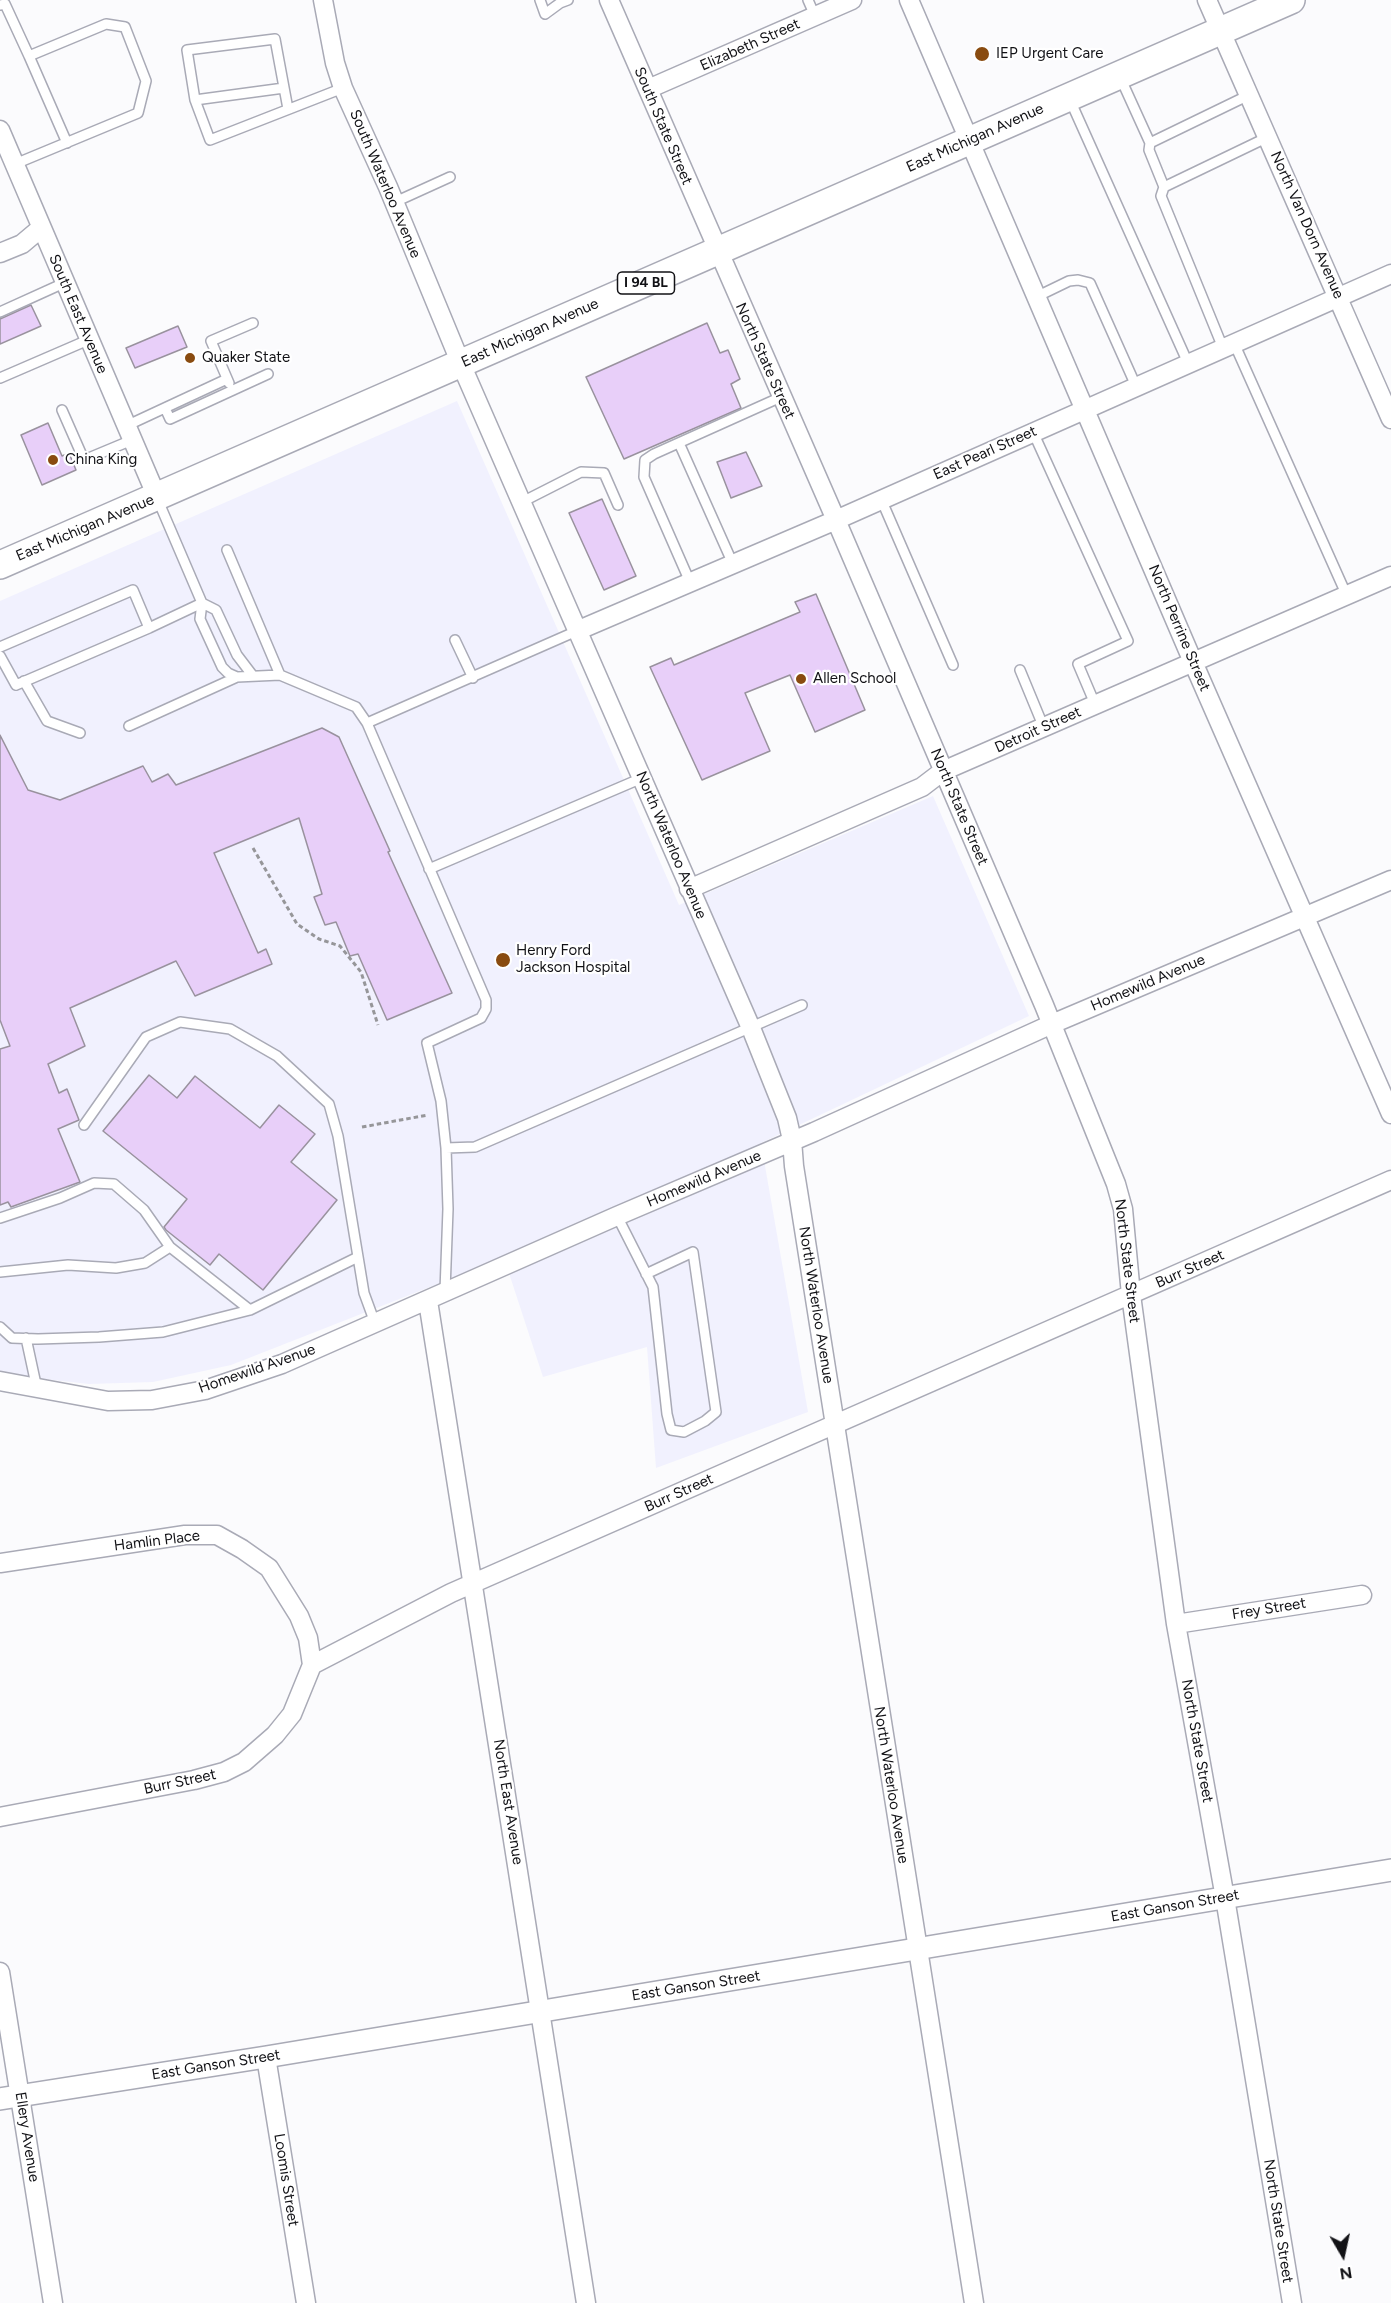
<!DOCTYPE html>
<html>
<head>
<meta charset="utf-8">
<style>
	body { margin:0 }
	#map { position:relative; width:1391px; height:2303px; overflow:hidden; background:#fbfbfd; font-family:Figtree,sans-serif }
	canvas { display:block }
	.north { position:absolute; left:1313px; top:2225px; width:60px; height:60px; -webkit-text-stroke:4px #fff; paint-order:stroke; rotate:171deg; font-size:16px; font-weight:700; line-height:24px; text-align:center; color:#121216 }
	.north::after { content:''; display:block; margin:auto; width:21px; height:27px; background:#121216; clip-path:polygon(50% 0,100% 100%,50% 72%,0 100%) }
</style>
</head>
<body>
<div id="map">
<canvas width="1391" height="2303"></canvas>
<div class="north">N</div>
</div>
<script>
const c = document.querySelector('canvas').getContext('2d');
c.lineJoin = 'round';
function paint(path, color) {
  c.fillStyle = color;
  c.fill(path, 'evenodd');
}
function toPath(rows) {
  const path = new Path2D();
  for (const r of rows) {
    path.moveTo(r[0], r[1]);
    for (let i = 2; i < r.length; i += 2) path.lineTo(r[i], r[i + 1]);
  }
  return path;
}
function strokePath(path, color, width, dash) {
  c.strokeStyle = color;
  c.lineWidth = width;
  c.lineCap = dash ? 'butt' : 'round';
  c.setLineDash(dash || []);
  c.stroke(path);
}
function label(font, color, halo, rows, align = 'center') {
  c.font = font + ' Figtree,sans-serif';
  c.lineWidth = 4.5;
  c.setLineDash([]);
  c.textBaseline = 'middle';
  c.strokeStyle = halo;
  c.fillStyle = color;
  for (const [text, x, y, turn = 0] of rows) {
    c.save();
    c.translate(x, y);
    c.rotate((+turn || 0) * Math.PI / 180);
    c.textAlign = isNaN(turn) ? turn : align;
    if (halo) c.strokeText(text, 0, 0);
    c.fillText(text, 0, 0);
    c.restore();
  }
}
const built = toPath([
	[457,401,679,905,933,796,1029,1016,761,1143,808,1412,656,1468,647,1347,543,1377,504,1258,231,1365,153,1382,89,1384,0,1374,0,601]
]);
const building = toPath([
	[31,305,41,326,0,344,0,319,31,305],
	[707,323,720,353,728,350,740,379,731,384,741,408,624,459,586,377,707,323],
	[178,326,187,347,135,368,126,348,178,326],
	[48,423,62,456,69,453,76,470,42,485,21,435,48,423],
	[746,452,762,486,731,498,717,462,746,452],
	[602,499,636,576,604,590,569,513,602,499],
	[816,594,865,710,815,732,790,675,745,693,770,751,702,780,650,667,671,658,674,665,800,612,795,602,816,594],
	[322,728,339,737,390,851,388,852,452,993,387,1020,358,954,350,956,336,922,325,925,314,897,322,894,299,818,214,853,258,953,266,949,272,964,195,996,176,961,70,1008,85,1046,48,1064,59,1093,67,1089,79,1120,58,1129,80,1182,11,1207,8,1202,0,1205,0,1049,10,1046,0,1020,0,735,28,790,60,800,143,766,152,782,168,774,176,785,322,728],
	[149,1075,177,1098,195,1076,260,1128,279,1105,315,1134,291,1162,337,1200,263,1290,219,1254,210,1265,166,1230,164,1227,187,1199,103,1131,149,1075]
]);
const path = toPath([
	[253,848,297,924,319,939,340,946,361,972,378,1025],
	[362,1127,428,1115]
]);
const service = toPath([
	[540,0,545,14,560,3,568,0],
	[808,0,815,16],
	[0,5,5,4,29,56,106,24,125,27,146,81,138,113,15,164],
	[29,56,67,143],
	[1120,77,1150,143],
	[195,100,284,88],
	[1070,100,1188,363],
	[288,109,275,39,187,50,195,100,210,140,343,88],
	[1164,187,1149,150,1150,143,1249,95],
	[395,202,450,177],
	[1036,297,1069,281,1078,280,1090,283,1136,386],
	[0,312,64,283],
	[1234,343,1347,596],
	[1223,348,1161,196,1164,187,1268,137],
	[0,378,88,340],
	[229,383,211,341,253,323],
	[165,408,170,419,268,374],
	[62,410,84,460,132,440],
	[126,426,227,379],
	[1033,432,1128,641,1078,664,1095,704],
	[679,443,733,564],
	[157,498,202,603,200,619,222,667,228,673,237,677,280,675,356,707,367,723,486,1000,486,1009,481,1018,427,1043,441,1101,446,1148,448,1209,445,1291],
	[881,499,953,665],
	[522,502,581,472,604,473,618,505],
	[227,550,280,675],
	[690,582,644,477,645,460,654,454,781,397],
	[202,603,216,610,237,655,253,676],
	[455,640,473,678],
	[0,647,133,590,149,628,202,603],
	[0,656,16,685,149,628],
	[1020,670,1044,728],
	[24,681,47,721,80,733],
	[367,723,579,630],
	[129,726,237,677],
	[429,869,642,778],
	[84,1125,146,1037,180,1022,230,1029,277,1056,329,1104,338,1136,364,1293,375,1323],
	[446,1148,475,1147,802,1005],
	[617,1216,653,1287,667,1414,671,1430,684,1432,705,1421,716,1412,693,1252,646,1274],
	[0,1218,60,1198,94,1183,114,1184,144,1210,170,1247,250,1310],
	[0,1272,68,1265,116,1268,145,1263,170,1247],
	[0,1327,12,1338,38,1339,99,1337,163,1332,250,1310,358,1257],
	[26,1338,37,1389]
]);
const minor = toPath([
	[323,0,335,63,343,88,388,187,461,364,751,1028,787,1118,792,1140,794,1166,974,2303],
	[609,0,836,520,1044,1005,1116,1184,1123,1209,1131,1295,1176,1624,1225,1898,1292,2303],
	[909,0,1193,662,1391,1114],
	[1207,0,1391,419],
	[648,89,852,0],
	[0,130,157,497],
	[0,253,22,244,41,228],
	[579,630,836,520,1391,274],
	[689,889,922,787,943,771,1391,576],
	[428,1301,586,2303],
	[0,1381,108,1401,152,1400,205,1390,282,1364,617,1216,814,1132,1052,1024,1391,880],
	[0,1563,185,1535,217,1535,242,1549,269,1568,299,1616,308,1638,312,1665],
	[1176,1624,1362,1595],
	[0,1817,194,1780,224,1772,244,1762,275,1735,292,1714,312,1665,451,1593,1391,1180],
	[0,1972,53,2303],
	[266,2057,306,2303]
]);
const tertiary = toPath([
	[0,2099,266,2057,1391,1870]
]);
const primary = toPath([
	[0,565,1291,0]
]);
const markers = [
	[982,54,8,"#894b10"],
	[190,358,6,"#894b10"],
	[53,460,6,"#894b10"],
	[801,679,6,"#894b10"],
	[503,960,8,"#894b10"]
];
const shields = [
	[646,283,57]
];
const shieldNames = [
	["I 94 BL",646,283]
];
const streetNames = [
	["Elizabeth Street",750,45,-24],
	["South State Street",663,126,67],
	["East Michigan Avenue",975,138,-24],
	["South Waterloo Avenue",385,184,67],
	["North Van Dorn Avenue",1307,225,66],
	["South East Avenue",78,314,67],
	["East Michigan Avenue",530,333,-24],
	["North State Street",765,361,66],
	["East Pearl Street",985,453,-24],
	["East Michigan Avenue",85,528,-23],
	["North Perrine Street",1179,628,67],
	["Detroit Street",1038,730,-24],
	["North State Street",959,807,67],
	["North Waterloo Avenue",671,845,67],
	["Homewild Avenue",1148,983,-23],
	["Homewild Avenue",704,1179,-23],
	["North State Street",1127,1261,83],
	["Burr Street",1190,1269,-24],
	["North Waterloo Avenue",816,1305,81],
	["Homewild Avenue",257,1369,-19],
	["Burr Street",679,1493,-24],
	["Hamlin Place",157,1541,-7],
	["Frey Street",1269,1609,-9],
	["North State Street",1197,1741,80],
	["Burr Street",180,1782,-12],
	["North Waterloo Avenue",891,1785,81],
	["North East Avenue",508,1802,81],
	["East Ganson Street",1175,1906,-10],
	["East Ganson Street",696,1986,-9],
	["East Ganson Street",216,2065,-9],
	["Ellery Avenue",27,2137,81],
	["Loomis Street",286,2180,81],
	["North State Street",1278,2221,81]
];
const poiNames = [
	["IEP Urgent Care",996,54],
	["Quaker State",202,358],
	["China King",65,460],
	["Allen School",813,679],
	["Henry Ford",516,951],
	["Jackson Hospital",516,968]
];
paint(built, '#f1f1fe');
paint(building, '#e8cff9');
strokePath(building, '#99929e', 1.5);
strokePath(service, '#a9aab6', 12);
strokePath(minor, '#a9aab6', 21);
strokePath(tertiary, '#a9aab6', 24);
strokePath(primary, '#a9aab6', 30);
strokePath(path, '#969699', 3, [4.5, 3]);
strokePath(service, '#fff', 9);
strokePath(minor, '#fff', 18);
strokePath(tertiary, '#fff', 21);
strokePath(primary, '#fff', 27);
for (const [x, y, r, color] of markers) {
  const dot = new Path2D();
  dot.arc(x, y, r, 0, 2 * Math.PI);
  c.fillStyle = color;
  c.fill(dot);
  strokePath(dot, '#fff', 2);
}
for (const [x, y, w] of shields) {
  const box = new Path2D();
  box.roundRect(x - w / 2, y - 11, w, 22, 4.5);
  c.fillStyle = '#fff';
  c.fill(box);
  strokePath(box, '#121216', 1.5);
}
label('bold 14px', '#121216', null, shieldNames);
label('15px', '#121216', '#fff', streetNames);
label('15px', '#121216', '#fff', poiNames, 'left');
</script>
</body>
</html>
